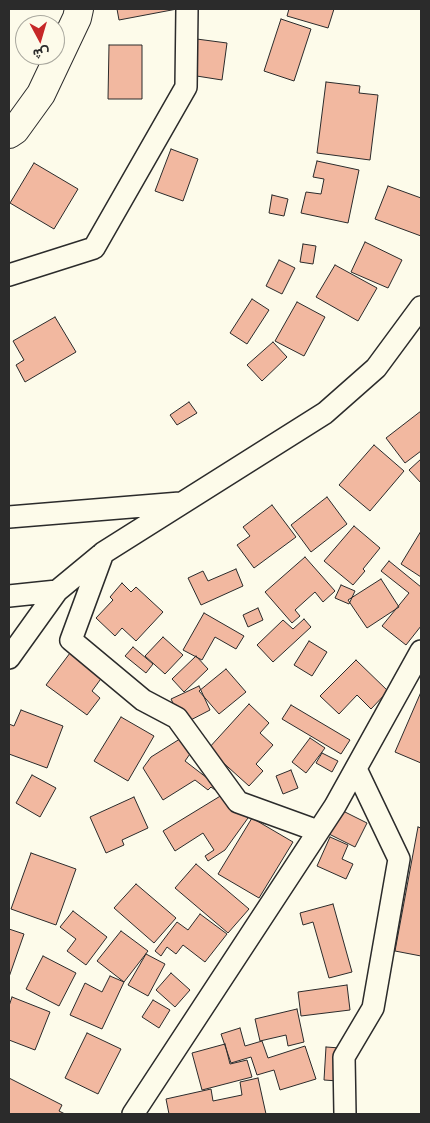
<!DOCTYPE html>
<html>
<head>
<meta charset="utf-8">
<style>
	body { margin:0 }
	#map { position:relative; width:430px; height:1123px; overflow:hidden; background:#fdfbea; font-family:Helvetica,Vazirmatn,sans-serif }
	canvas { display:block }
	.frame { position:absolute; inset:0; border:10px solid #2b2b2b; pointer-events:none }
	.north { position:absolute; left:15px; top:15px; width:50px; height:50px; box-sizing:border-box; background:#fdfbea; border:1px solid #a9a89e; border-radius:50%; rotate:174deg; font-size:14px; font-weight:700; line-height:20px; text-align:center; color:#2b2b2b }
	.north::after { content:''; display:block; margin:auto; width:18px; height:22px; background:#c62828; clip-path:polygon(50% 0,100% 100%,50% 72%,0 100%) }
</style>
</head>
<body>
<div id="map">
<canvas width="430" height="1123"></canvas>
<div class="frame"></div>
<div class="north">ش</div>
</div>
<script>
const c = document.querySelector('canvas').getContext('2d');
c.lineJoin = 'round';
function paint(path, color) {
  c.fillStyle = color;
  c.fill(path, 'evenodd');
}
function toPath(rows) {
  const path = new Path2D();
  for (const r of rows) {
    path.moveTo(r[0], r[1]);
    for (let i = 2; i < r.length; i += 2) path.lineTo(r[i], r[i + 1]);
  }
  return path;
}
function strokePath(path, color, width, dash) {
  c.strokeStyle = color;
  c.lineWidth = width;
  c.lineCap = dash ? 'butt' : 'round';
  c.setLineDash(dash || []);
  c.stroke(path);
}
const building = toPath([
	[117,9,177,9,119,20,117,9],
	[289,9,334,9,328,28,287,16,289,9],
	[281,19,311,29,294,81,264,71,281,19],
	[189,38,227,43,222,80,184,74,189,38],
	[109,45,142,45,142,99,108,99,109,45],
	[326,82,360,86,359,93,378,95,370,160,317,153,326,82],
	[171,149,198,159,183,201,155,191,171,149],
	[317,161,359,170,348,223,301,213,306,192,321,194,324,179,313,177,317,161],
	[34,163,78,189,54,229,10,203,34,163],
	[388,186,421,198,421,236,375,219,388,186],
	[272,195,288,199,284,216,269,213,272,195],
	[365,242,402,260,388,288,351,272,365,242],
	[303,244,316,246,313,264,300,262,303,244],
	[279,260,295,268,282,294,266,286,279,260],
	[335,265,377,288,358,321,316,297,335,265],
	[252,299,269,310,247,344,230,333,252,299],
	[297,302,325,317,304,356,275,341,297,302],
	[55,317,76,352,25,382,16,365,24,360,13,341,55,317],
	[273,342,287,357,262,381,247,365,273,342],
	[189,402,197,413,177,425,170,415,189,402],
	[421,411,421,451,405,463,386,438,421,411],
	[374,445,404,471,370,511,339,485,374,445],
	[421,459,421,483,409,470,421,459],
	[327,497,347,524,311,552,291,525,327,497],
	[272,505,296,537,254,568,237,545,250,536,243,527,272,505],
	[354,526,380,548,363,569,365,571,353,585,324,561,354,526],
	[421,531,421,577,401,564,421,531],
	[305,557,335,591,323,602,315,592,295,610,300,616,292,623,265,592,305,557],
	[389,561,421,587,421,626,406,645,382,626,409,593,381,571,389,561],
	[236,569,243,586,201,605,188,578,203,571,208,581,236,569],
	[381,579,399,607,367,628,348,600,381,579],
	[122,583,131,592,136,587,163,612,136,641,122,628,115,636,96,618,113,600,110,597,122,583],
	[341,585,355,591,349,604,335,598,341,585],
	[258,608,263,620,248,627,243,615,258,608],
	[204,613,244,636,236,649,215,637,202,660,183,650,204,613],
	[304,619,311,627,273,662,257,645,283,620,293,629,304,619],
	[163,637,183,655,165,674,145,656,163,637],
	[79,641,111,665,92,691,100,698,87,715,46,685,79,641],
	[309,641,327,652,312,676,294,665,309,641],
	[133,647,153,664,146,673,125,656,133,647],
	[196,656,208,669,184,692,172,679,196,656],
	[356,660,388,691,371,709,357,695,339,714,320,696,356,660],
	[226,669,246,692,219,714,199,691,226,669],
	[199,686,210,710,183,724,171,699,199,686],
	[421,692,421,763,395,752,421,692],
	[249,704,269,723,260,733,273,745,256,764,263,771,249,786,208,749,249,704],
	[291,705,350,740,341,754,282,719,291,705],
	[21,710,63,726,47,768,9,754,9,724,14,726,21,710],
	[121,717,154,736,128,781,94,761,121,717],
	[183,737,192,751,185,761,237,801,248,818,225,850,208,861,205,856,214,850,203,833,175,851,163,831,222,795,211,787,208,790,195,780,163,800,143,768,151,757,183,737],
	[310,738,325,748,306,773,292,762,310,738],
	[322,753,338,761,332,772,316,763,322,753],
	[291,770,298,788,283,794,276,776,291,770],
	[32,775,56,788,40,817,16,803,32,775],
	[134,797,148,828,122,840,124,845,106,853,90,817,134,797],
	[341,810,367,823,355,847,329,834,341,810],
	[252,818,293,842,259,898,218,874,252,818],
	[418,827,421,828,421,956,395,951,418,827],
	[330,837,348,845,342,859,353,864,346,879,317,866,330,837],
	[31,853,76,869,56,925,11,909,31,853],
	[196,864,249,909,228,933,175,888,196,864],
	[136,884,176,918,154,943,114,908,136,884],
	[333,904,352,972,329,978,313,922,303,925,300,913,333,904],
	[73,911,107,937,86,965,67,951,76,939,60,927,73,911],
	[200,914,227,934,205,962,183,945,176,954,167,947,161,956,155,951,177,922,188,930,200,914],
	[9,929,24,934,9,977,9,929],
	[121,931,148,951,124,982,97,961,121,931],
	[146,954,165,964,148,996,128,985,146,954],
	[43,956,76,973,59,1006,26,989,43,956],
	[171,973,190,990,175,1007,156,990,171,973],
	[110,976,124,982,102,1029,70,1015,85,983,102,992,110,976],
	[347,985,350,1010,301,1016,298,992,347,985],
	[12,997,50,1012,35,1050,9,1040,9,1006,12,997],
	[153,1000,170,1010,159,1028,142,1017,153,1000],
	[297,1009,304,1042,288,1046,286,1035,260,1041,255,1019,297,1009],
	[240,1028,245,1046,262,1041,268,1058,305,1046,316,1079,280,1090,274,1070,257,1075,251,1057,231,1063,221,1034,240,1028],
	[87,1033,121,1049,98,1094,65,1078,87,1033],
	[225,1044,230,1064,247,1060,252,1077,202,1090,192,1053,225,1044],
	[326,1047,340,1048,338,1081,324,1080,326,1047],
	[9,1078,62,1105,59,1111,65,1114,9,1114,9,1078],
	[258,1078,266,1114,169,1114,166,1099,211,1089,213,1101,242,1095,240,1082,258,1078]
]);
const street = toPath([
	[9,275,94,248,186,87,187,9],
	[9,517,180,503],
	[103,553,71,640,143,700,177,718,238,802,318,831],
	[9,596,57,591],
	[9,658,57,591,103,553,325,413,376,368,421,307],
	[133,1114,335,806,421,651],
	[345,1114,344,1057,373,1008,399,859,356,769]
]);
const secondary = toPath([
	[9,134,15,130,41,94,77,18,79,9]
]);
paint(building, '#f2b8a0');
strokePath(building, '#2b2b2b', 1);
strokePath(street, '#2b2b2b', 24);
strokePath(secondary, '#2b2b2b', 30);
strokePath(street, '#fdfbea', 21);
strokePath(secondary, '#fdfbea', 28);
</script>
</body>
</html>
